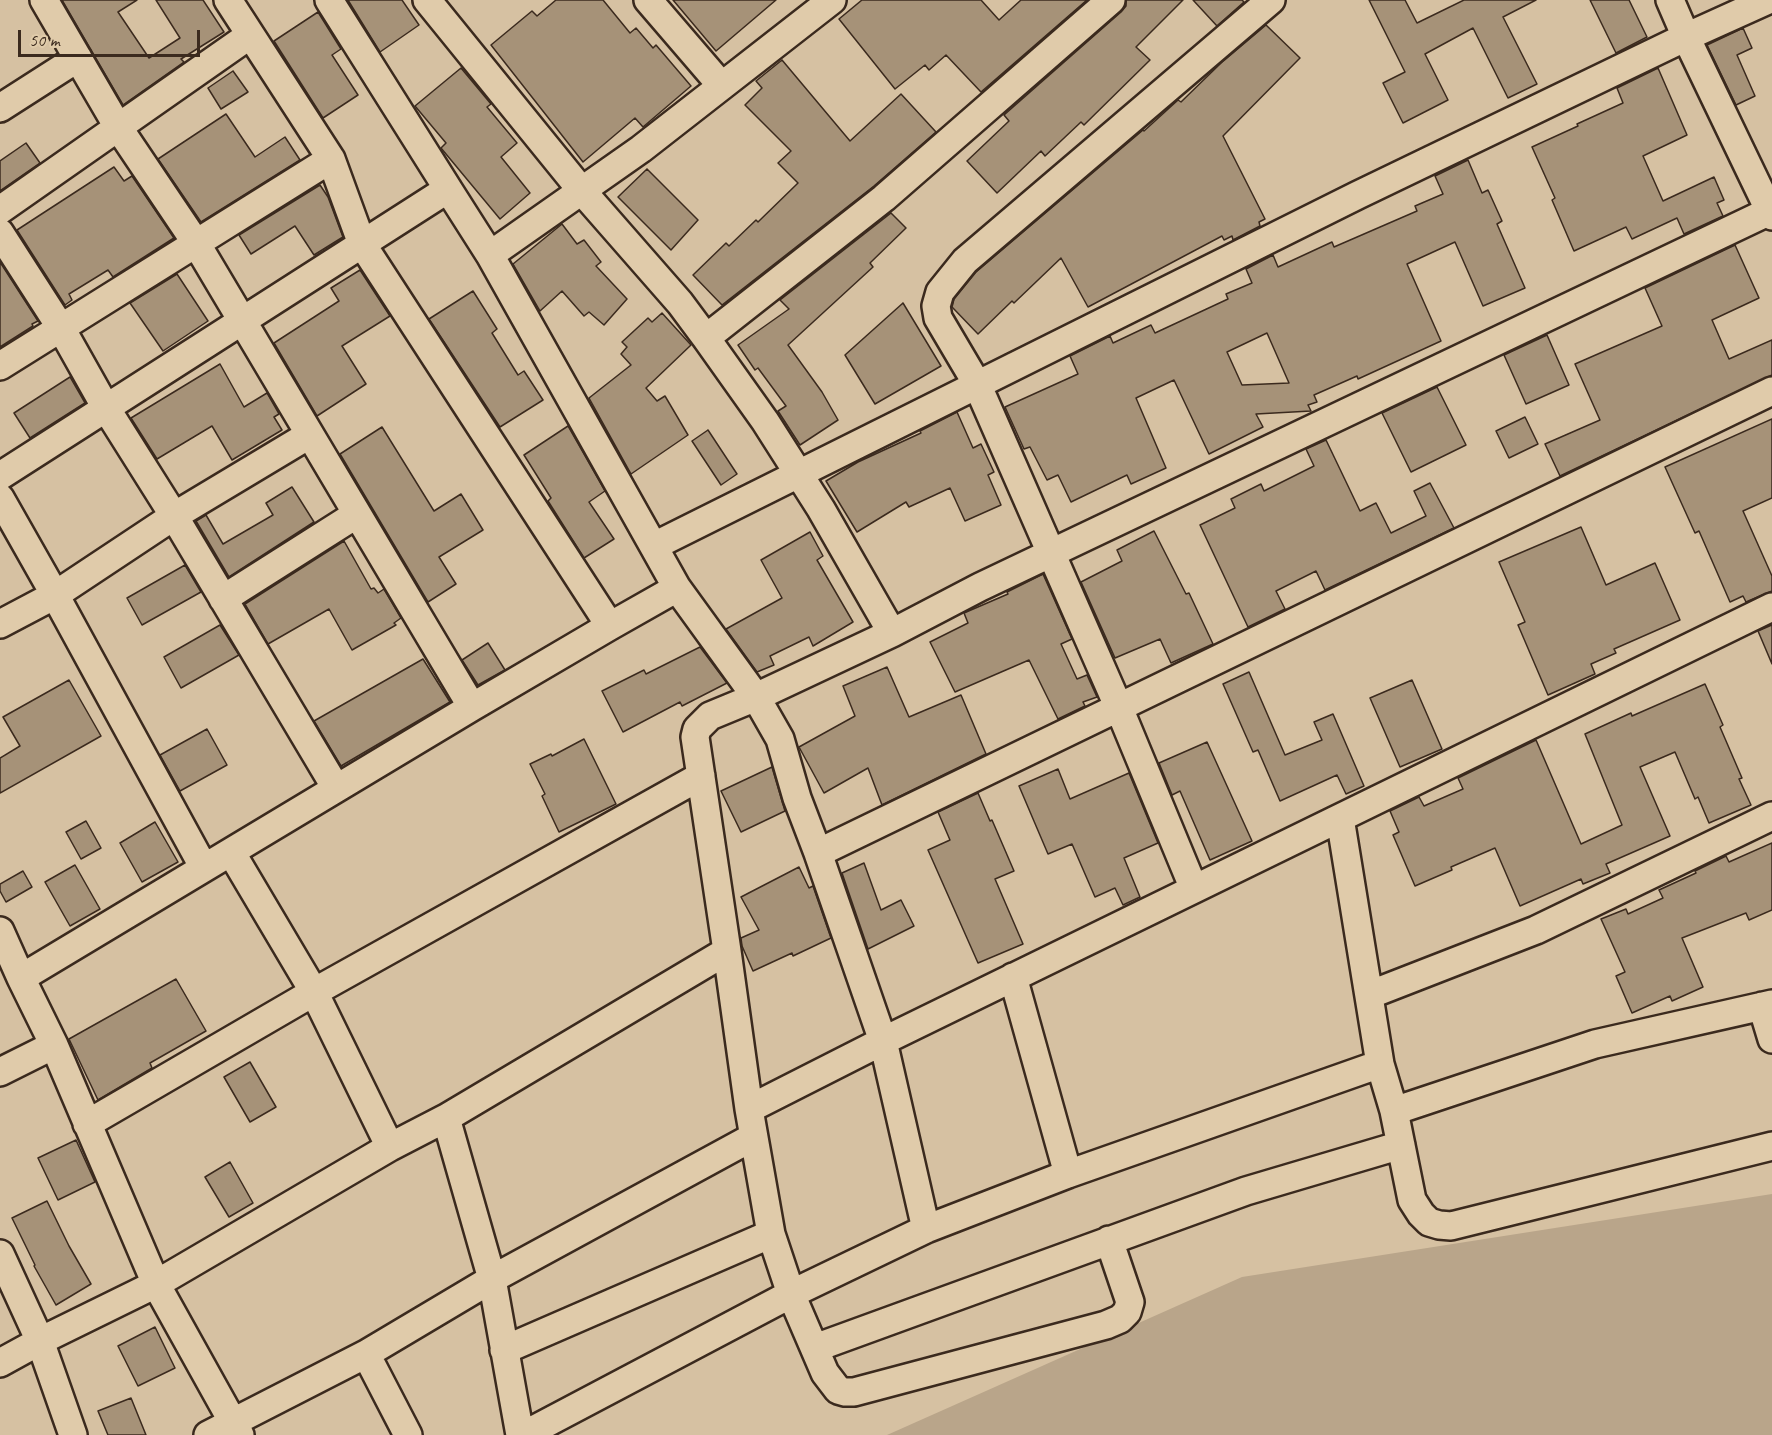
<!DOCTYPE html>
<html>
<head>
<meta charset="utf-8">
<style>
	body { margin:0 }
	#map { position:relative; width:1772px; height:1435px; overflow:hidden; background:#d6c1a2; font-family:Caveat,sans-serif }
	canvas { display:block }
	.scale { position:absolute; left:18px; top:30px; width:182px; height:27px; box-sizing:border-box; border:3px solid #3b2a1e; border-top:0; padding-left:8px; font-size:18px; line-height:21px; white-space:nowrap; color:#3b2a1e; -webkit-text-stroke:4px #e0cbaa; paint-order:stroke }
</style>
</head>
<body>
<div id="map">
<canvas width="1772" height="1435"></canvas>
<div class="scale">50 m</div>
</div>
<script>
const c = document.querySelector('canvas').getContext('2d');
c.lineJoin = 'round';
function paint(path, color) {
  c.fillStyle = color;
  c.fill(path, 'evenodd');
}
function toPath(rows) {
  const path = new Path2D();
  for (const r of rows) {
    path.moveTo(r[0], r[1]);
    for (let i = 2; i < r.length; i += 2) path.lineTo(r[i], r[i + 1]);
  }
  return path;
}
function strokePath(path, color, width, dash) {
  c.strokeStyle = color;
  c.lineWidth = width;
  c.lineCap = dash ? 'butt' : 'round';
  c.setLineDash(dash || []);
  c.stroke(path);
}
const green = toPath([
	[1772,1194,1772,1435,887,1435,1242,1277]
]);
const building = toPath([
	[62,0,137,0,118,12,149,58,180,38,156,0,203,0,224,32,181,59,184,62,123,105,62,0],
	[348,0,402,0,419,25,380,52,348,0],
	[556,0,603,0,630,33,636,28,653,48,656,45,691,86,643,127,635,118,583,162,491,45,532,11,537,16,556,0],
	[673,0,776,0,716,51,673,0],
	[862,0,981,0,999,20,1021,0,1087,0,981,92,946,55,929,70,925,65,895,89,839,19,862,0],
	[1126,0,1183,0,1136,47,1150,60,1084,125,1081,122,1045,156,1041,151,997,193,967,161,1009,121,1004,115,1121,12,1126,6,1126,0],
	[1193,0,1242,0,1244,2,1217,26,1193,0],
	[1369,0,1405,0,1417,23,1464,0,1536,0,1503,17,1537,84,1508,98,1473,28,1425,54,1448,100,1403,123,1383,83,1405,72,1369,0],
	[1590,0,1629,0,1647,37,1616,53,1590,0],
	[318,12,341,49,332,55,358,95,323,118,274,41,318,12],
	[1266,25,1300,58,1223,136,1265,219,1259,222,1260,226,1233,240,1232,236,1224,240,1222,236,1088,307,1061,258,1014,303,1012,301,978,334,952,307,954,299,976,272,1143,130,1144,131,1178,100,1181,102,1221,63,1266,25],
	[1743,28,1752,48,1737,55,1755,96,1736,105,1707,45,1743,28],
	[782,60,850,141,901,94,936,132,874,186,722,305,693,275,726,243,729,246,756,220,758,222,798,183,778,163,791,151,745,105,762,88,756,81,782,60],
	[461,68,491,104,487,107,517,143,501,157,530,193,500,219,441,148,446,143,415,106,461,68],
	[1658,68,1687,135,1643,156,1663,201,1714,177,1724,200,1717,203,1723,216,1684,234,1677,218,1632,239,1626,227,1574,251,1552,200,1555,198,1532,147,1578,126,1577,124,1623,103,1617,88,1658,68],
	[233,71,248,92,221,109,208,88,233,71],
	[226,114,255,157,285,137,300,160,201,222,158,159,226,114],
	[26,143,40,163,0,191,0,161,26,143],
	[1468,160,1482,193,1488,190,1502,221,1497,224,1525,288,1483,306,1455,242,1407,264,1441,341,1358,379,1357,376,1314,395,1317,402,1308,405,1311,411,1256,414,1263,427,1209,454,1174,380,1136,398,1166,468,1131,484,1127,475,1071,502,1058,475,1047,480,1030,447,1024,449,1005,407,1078,374,1070,356,1110,336,1113,343,1151,325,1155,333,1228,299,1226,294,1252,283,1246,269,1273,255,1278,267,1332,242,1334,247,1417,211,1415,206,1443,194,1435,176,1468,160],
	[1267,333,1289,383,1242,385,1227,352,1267,333],
	[114,167,124,181,132,176,174,238,113,277,108,270,69,294,72,300,65,305,17,230,114,167],
	[647,169,698,220,671,250,618,197,647,169],
	[320,185,328,197,343,237,314,255,295,226,251,254,239,235,320,185],
	[891,213,906,228,870,263,873,267,788,345,822,392,838,420,800,445,778,411,786,406,758,368,755,370,738,345,789,309,780,300,891,213],
	[562,224,577,244,584,240,601,262,596,266,627,299,604,325,589,312,584,316,562,291,540,311,513,264,562,224],
	[1735,245,1759,298,1712,320,1729,359,1772,340,1772,375,1560,476,1545,444,1600,420,1575,364,1662,326,1645,288,1735,245],
	[0,262,38,321,32,324,33,326,0,347,0,262],
	[360,270,390,316,342,346,366,384,317,416,274,343,339,301,331,288,360,270],
	[177,274,208,321,163,351,130,303,177,274],
	[473,291,497,329,492,333,518,375,524,371,543,400,500,427,429,319,473,291],
	[903,303,941,366,875,404,845,355,903,303],
	[662,313,691,345,646,388,657,401,665,396,688,435,631,474,589,398,631,365,621,354,627,347,622,342,648,318,652,322,662,313],
	[1547,335,1569,385,1526,404,1504,355,1547,335],
	[220,364,244,407,267,393,279,414,274,417,282,430,232,460,212,426,157,459,131,418,220,364],
	[70,377,85,403,30,438,14,413,70,377],
	[1437,387,1466,445,1411,472,1382,413,1437,387],
	[957,412,973,448,981,444,994,472,988,475,1001,505,965,521,950,488,909,507,906,502,857,532,826,481,858,462,921,433,920,431,957,412],
	[1525,417,1538,444,1509,458,1496,431,1525,417],
	[1772,419,1772,498,1743,511,1772,576,1772,591,1746,602,1743,596,1730,602,1699,531,1695,533,1665,467,1772,419],
	[568,426,605,491,589,502,614,539,584,558,548,501,551,498,524,455,568,426],
	[382,427,434,511,461,494,483,530,439,557,456,584,428,602,340,454,382,427],
	[708,430,737,474,721,485,692,441,708,430],
	[1326,440,1360,511,1376,503,1391,533,1426,516,1414,491,1430,483,1454,528,1325,590,1316,571,1276,591,1285,609,1248,627,1200,525,1235,508,1231,499,1261,484,1264,491,1314,466,1306,449,1326,440],
	[292,487,314,522,229,577,196,521,206,515,223,544,273,515,266,503,292,487],
	[1581,527,1606,585,1655,563,1680,620,1614,649,1616,653,1591,664,1595,674,1548,695,1518,625,1525,622,1499,562,1581,527],
	[1154,531,1186,594,1189,593,1213,644,1171,663,1160,639,1115,658,1081,582,1122,561,1117,550,1154,531],
	[810,532,823,556,817,560,853,622,813,646,809,637,770,656,774,665,757,672,726,629,782,598,761,560,810,532],
	[344,541,371,589,374,588,378,593,384,589,401,618,394,623,396,625,352,650,329,609,268,644,245,604,344,541],
	[185,565,201,592,142,625,127,598,185,565],
	[1043,574,1072,639,1061,644,1077,679,1087,675,1097,697,1083,702,1085,706,1058,719,1029,660,955,692,930,642,968,623,964,613,1008,594,1007,592,1043,574],
	[220,625,239,655,181,688,164,657,220,625],
	[1772,625,1772,664,1758,631,1772,625],
	[488,643,505,670,478,685,462,660,488,643],
	[700,647,727,683,682,706,680,702,623,732,602,691,644,670,646,674,700,647],
	[423,659,450,702,341,766,314,721,423,659],
	[887,667,909,717,961,695,986,754,882,805,868,768,824,793,799,747,855,716,843,686,887,667],
	[1249,672,1285,755,1322,740,1314,722,1333,714,1364,786,1346,794,1337,775,1280,801,1258,750,1253,752,1223,684,1249,672],
	[69,680,101,736,0,793,0,758,20,746,3,717,69,680],
	[1412,680,1442,749,1400,767,1370,698,1412,680],
	[1705,684,1723,725,1720,727,1742,778,1739,779,1751,805,1709,823,1698,797,1695,799,1675,752,1640,767,1670,836,1606,864,1610,873,1583,884,1581,879,1520,906,1495,848,1451,867,1452,870,1415,886,1393,835,1399,832,1390,811,1419,797,1424,806,1463,789,1458,778,1536,740,1581,844,1622,825,1585,734,1631,713,1632,716,1705,684],
	[207,729,227,765,180,791,160,755,207,729],
	[584,739,616,804,559,832,542,796,545,794,530,764,551,754,552,756,584,739],
	[1207,742,1252,841,1210,860,1180,791,1172,795,1159,763,1207,742],
	[772,767,785,811,741,832,721,791,772,767],
	[1058,769,1070,799,1129,773,1158,843,1124,858,1140,897,1123,905,1115,888,1095,897,1072,844,1048,854,1019,786,1058,769],
	[978,793,990,821,992,820,1014,871,995,879,1023,944,978,963,928,850,950,840,938,812,978,793],
	[86,821,101,848,81,859,66,832,86,821],
	[155,822,178,862,142,882,120,843,155,822],
	[1772,843,1772,910,1749,920,1746,913,1682,938,1703,987,1672,1001,1670,996,1632,1013,1616,976,1625,972,1601,919,1626,909,1628,914,1663,898,1659,890,1696,873,1695,871,1726,856,1729,862,1772,843],
	[864,863,881,910,901,900,914,926,868,949,842,873,864,863],
	[75,865,100,909,70,926,45,882,75,865],
	[799,867,809,888,813,886,831,938,793,956,792,953,753,971,742,946,741,938,759,930,741,897,799,867],
	[23,871,32,887,6,902,0,891,0,884,23,871],
	[176,979,206,1031,150,1063,152,1068,98,1100,69,1039,176,979],
	[250,1062,276,1107,250,1122,224,1077,250,1062],
	[76,1140,95,1182,58,1200,38,1158,76,1140],
	[230,1162,253,1203,229,1217,205,1177,230,1162],
	[47,1201,69,1246,91,1284,56,1305,34,1266,35,1265,12,1218,47,1201],
	[155,1327,175,1368,138,1386,118,1346,155,1327],
	[131,1398,146,1435,108,1435,98,1411,131,1398]
]);
const minor = toPath([
	[44,0,118,127,196,243,472,707],
	[228,0,331,159,362,244,610,626],
	[329,0,448,189],
	[427,0,582,191,680,303,706,338,765,421,821,509,892,633],
	[648,0,721,85],
	[1670,0,1686,37,1772,216],
	[0,108,78,58],
	[0,210,250,35],
	[1770,211,980,587,892,633,756,697,780,739,797,798,818,853,1772,391],
	[0,233,61,328,106,408,174,516,336,788],
	[490,255,641,149,832,0],
	[706,338,884,198,1111,0],
	[0,366,331,159],
	[0,476,448,189,490,255,677,588,756,697,710,716,697,729,695,737,727,951],
	[0,498,55,595,204,868],
	[654,546,1358,195,1686,37,1768,0],
	[223,599,357,514],
	[0,624,55,595,174,516,309,435],
	[231,852,314,992,390,1147],
	[818,853,883,1041,926,1229],
	[1194,889,1119,708,977,384,938,318,936,306,940,292,965,261,1271,0],
	[0,931,21,978,472,707,610,626,677,588],
	[1013,977,1068,1174,1380,1064,1340,818],
	[21,978,54,1045,156,1284,240,1435],
	[1369,995,1536,930,1772,816],
	[1762,1006,1772,1039],
	[1380,1064,1394,1111,1412,1200,1421,1214,1429,1222,1439,1225,1451,1226,1772,1146],
	[0,1072,54,1045],
	[749,1109,771,1234,791,1294,825,1373,838,1390,845,1392,854,1392,1106,1325,1120,1319,1127,1312,1130,1302,1109,1240],
	[1394,1111,1595,1044,1772,1004],
	[87,1124,314,992,701,776],
	[0,1254,40,1341,156,1284,390,1147,446,1118,727,951,749,1109,883,1041,1772,607],
	[815,1348,1246,1191,1401,1145],
	[504,1350,771,1234],
	[366,1354,408,1435],
	[0,1363,40,1341,73,1435],
	[208,1435,366,1354,492,1279,446,1118],
	[520,1435,492,1279,753,1137],
	[524,1435,791,1294,926,1229,1068,1174]
]);
paint(green, '#b9a58a');
paint(building, '#a69278');
strokePath(building, '#3b2a1e', 1.5);
strokePath(minor, '#3b2a1e', 32);
strokePath(minor, '#e0cbaa', 27);
</script>
</body>
</html>
